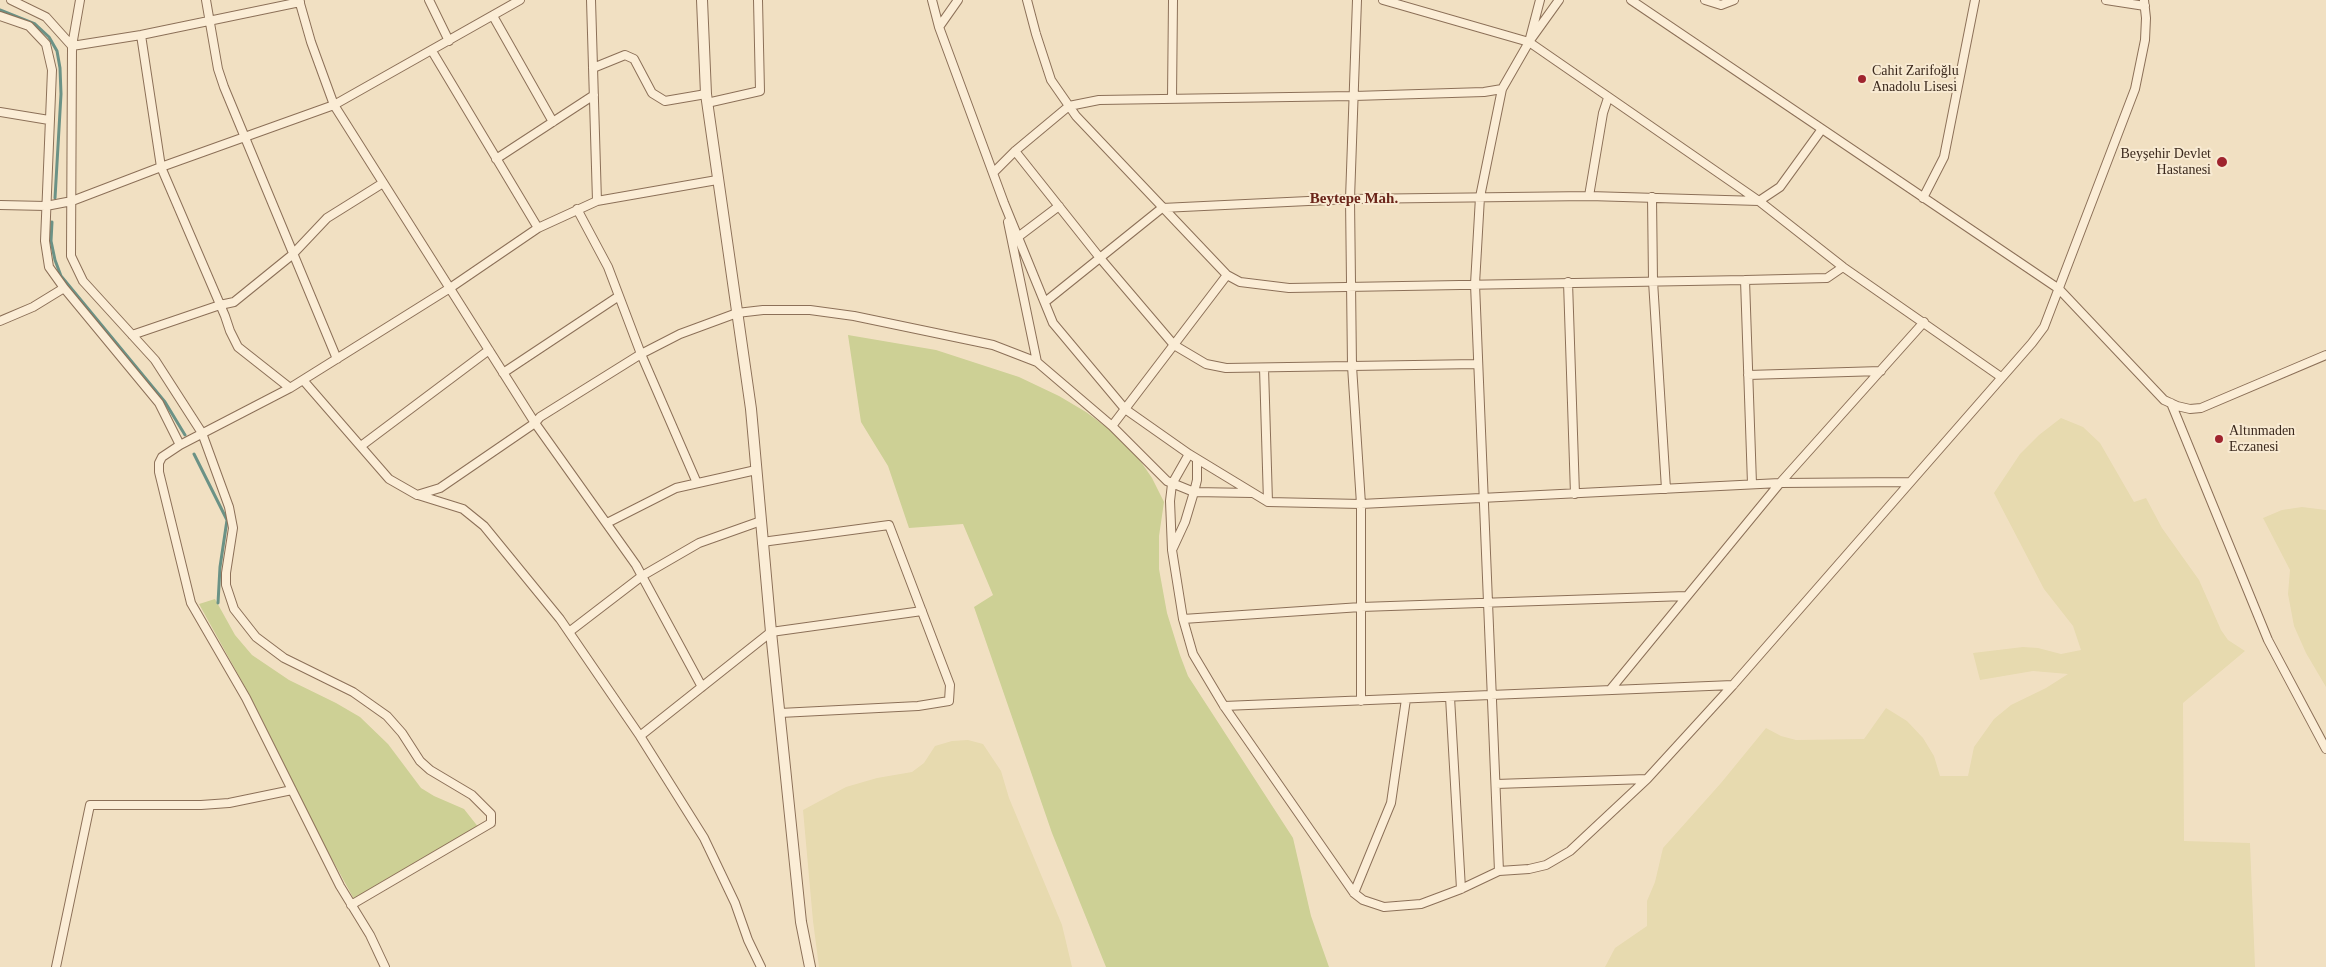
<!DOCTYPE html>
<html>
<head>
<meta charset="utf-8">
<style>
	body { margin:0 }
	canvas { display:block; background:#f1e0c2 }
</style>
</head>
<body>
<canvas width="2326" height="967"></canvas>
<script>
const c = document.querySelector('canvas').getContext('2d');
c.lineJoin = 'round';
function paint(path, color) {
  c.fillStyle = color;
  c.fill(path, 'evenodd');
}
function toPath(rows) {
  const path = new Path2D();
  for (const r of rows) {
    path.moveTo(r[0], r[1]);
    for (let i = 2; i < r.length; i += 2) path.lineTo(r[i], r[i + 1]);
  }
  return path;
}
function strokePath(path, color, width, dash) {
  c.strokeStyle = color;
  c.lineWidth = width;
  c.lineCap = dash ? 'butt' : 'round';
  c.setLineDash(dash || []);
  c.stroke(path);
}
function label(font, color, halo, rows, align = 'center') {
  c.font = font + ' Georgia,serif';
  c.lineWidth = 4;
  c.setLineDash([]);
  c.textBaseline = 'middle';
  c.strokeStyle = halo;
  c.fillStyle = color;
  for (const [text, x, y, turn = 0] of rows) {
    c.save();
    c.translate(x, y);
    c.rotate((+turn || 0) * Math.PI / 180);
    c.textAlign = isNaN(turn) ? turn : align;
    if (halo) c.strokeText(text, 0, 0);
    c.fillText(text, 0, 0);
    c.restore();
  }
}
const farmland = toPath([
	[2061,418,2083,427,2100,443,2134,502,2146,498,2162,528,2199,580,2221,630,2228,640,2245,651,2183,703,2184,841,2250,843,2255,967,1605,967,1615,948,1647,926,1647,901,1655,882,1663,848,1721,783,1766,728,1781,736,1796,740,1864,739,1886,708,1907,721,1923,738,1934,756,1940,776,1968,776,1974,747,1994,719,2011,705,2046,688,2068,674,2033,671,1980,680,1973,653,2023,647,2038,648,2061,654,2081,650,2073,626,2044,589,1994,493,2020,454,2039,435],
	[2302,507,2326,510,2326,687,2306,653,2294,626,2288,594,2290,570,2263,518,2282,510],
	[968,740,983,744,1001,771,1009,798,1062,925,1072,967,819,967,813,921,803,810,846,787,877,778,912,772,924,763,935,746,952,741]
]);
const green = toPath([
	[848,335,936,350,1019,377,1059,396,1086,412,1113,432,1137,456,1152,478,1164,502,1159,536,1159,569,1167,613,1180,655,1188,676,1293,838,1311,916,1329,967,1106,967,1052,833,974,607,993,595,963,524,909,528,888,466,861,422],
	[215,599,235,635,252,655,289,680,336,703,360,717,388,744,421,788,434,796,464,809,479,828,355,901,321,839,255,705,199,604]
]);
const stream = toPath([
	[0,10,35,24,49,37,57,51,60,68,61,94,55,198],
	[52,222,51,241,55,260,61,276,165,402,185,435],
	[194,454,227,520,220,567,218,603]
]);
const minor = toPath([
	[11,0,46,17,72,46,141,35,300,2],
	[80,0,72,46,71,256,83,281,155,360,202,433,229,507,233,528,226,573,226,585,234,609,256,637,284,658,353,692,387,716,402,733,420,761,430,770,472,795,491,814,491,823,351,905],
	[206,0,218,69,224,87,337,359],
	[299,0,311,42,334,105,535,423,636,565,702,687],
	[429,0,449,41],
	[591,0,597,201],
	[932,0,939,27],
	[958,0,939,27,1004,203,1053,323,1125,409,1189,454,1268,502,1361,504,1780,483,1910,482],
	[1027,0,1036,34,1051,80,1076,116,1227,275,1240,282,1289,288,1745,280,1827,278,1843,267],
	[1357,0,1350,199,1352,366,1361,504,1361,701],
	[1383,0,1529,42,1759,201,1843,267,2001,377],
	[1631,0,2059,289,2164,400,2177,406,2190,409,2201,408,2326,355],
	[1705,0,1721,5,1734,0],
	[2106,0,2145,6],
	[0,16,29,26,46,44,52,70,45,241,49,267,64,288],
	[493,16,553,122],
	[141,35,161,167,225,316,230,331,238,347,290,388],
	[1531,39,1559,0],
	[432,51,538,228],
	[593,68,625,55,634,59,652,93,665,101,706,94],
	[1172,98,1173,0],
	[707,103,760,91,758,0],
	[0,112,49,120],
	[1015,151,1100,258,1174,345,1206,364,1226,368,1477,364],
	[496,159,594,95],
	[993,173,1015,151,1069,106,1099,100,1354,96,1484,92,1502,89],
	[1589,196,1603,113,1608,98],
	[1652,197,1653,281,1666,489],
	[1923,198,1944,157,1975,0],
	[0,205,46,206,72,201,161,167,334,105,520,0],
	[577,209,608,267,641,354,697,483],
	[1008,222,1037,362],
	[1018,237,1059,206],
	[1745,280,1752,484],
	[1568,282,1575,494],
	[1045,302,1162,208,1350,199,1589,196,1759,201,1780,187,1822,129],
	[0,321,33,307,64,288,159,403,180,445,290,388,450,288,538,228,597,201,717,180],
	[132,335,220,305,234,302,292,255,327,218,383,183],
	[1264,368,1268,502],
	[503,373,619,296],
	[1748,375,1881,371],
	[303,380,389,479,417,495,440,488,535,423,540,417,641,354,680,334,737,313,763,310,810,310,854,316,993,345,1037,362,1112,426,1167,481,1194,492,1252,493],
	[2171,403,2268,640,2326,749],
	[1112,426,1227,275],
	[180,445,162,457,159,463,159,472,191,603,246,698,340,886,370,935,385,967],
	[361,446,489,350],
	[1189,454,1172,484,1170,501,1172,550,1183,619,1193,654,1224,706,1354,893,1363,900,1384,907,1421,904,1461,889,1499,871,1529,869,1546,865,1570,851,1647,779,1733,685,2032,343,2044,327,2135,89,2145,40,2146,18,2144,0],
	[418,495,463,509,484,526,560,619,640,736,704,838,735,903,748,940,761,967],
	[607,523,676,488,756,470],
	[762,542,889,525,950,685,949,701,918,706,780,713],
	[1173,548,1185,522,1194,492,1197,480,1197,459],
	[1183,619,1361,607,1686,596],
	[569,632,642,576,699,543,761,521],
	[1610,690,1780,483,1924,322],
	[1450,697,1461,889],
	[1224,706,1733,685],
	[640,736,771,632,922,611],
	[1496,784,1647,779],
	[1499,871,1475,284,1480,197,1502,89,1529,42,1540,0],
	[1354,893,1391,803,1406,699],
	[56,967,90,805,201,805,229,803,292,790]
]);
const tertiary = toPath([
	[702,0,706,94,751,409,771,632,801,922,810,967]
]);
const markers = [
	[1862,79,5,"#9f242e"],
	[2222,162,6,"#9f242e"],
	[2219,439,5,"#9f242e"]
];
const poiNames = [
	["Cahit Zarifoğlu",1872,71],
	["Anadolu Lisesi",1872,87],
	["Beyşehir Devlet",2211,154,"right"],
	["Hastanesi",2211,170,"right"],
	["Altınmaden",2229,431],
	["Eczanesi",2229,447]
];
const neighbourhoodNames = [
	["Beytepe Mah.",1354,199]
];
paint(farmland, '#e7daaf');
paint(green, '#cdd095');
strokePath(stream, '#6b9286', 3);
strokePath(minor, '#8c7058', 10);
strokePath(tertiary, '#8c7058', 12);
strokePath(minor, '#fbedd6', 8);
strokePath(tertiary, '#fbedd6', 10);
for (const [x, y, r, color] of markers) {
  const dot = new Path2D();
  dot.arc(x, y, r, 0, 2 * Math.PI);
  c.fillStyle = color;
  c.fill(dot);
  strokePath(dot, '#f8ead2', 2);
}
label('14px', '#3b291d', '#f8ead2', poiNames, 'left');
label('bold 15px', '#6b251a', '#f8ead2', neighbourhoodNames);
</script>
</body>
</html>
